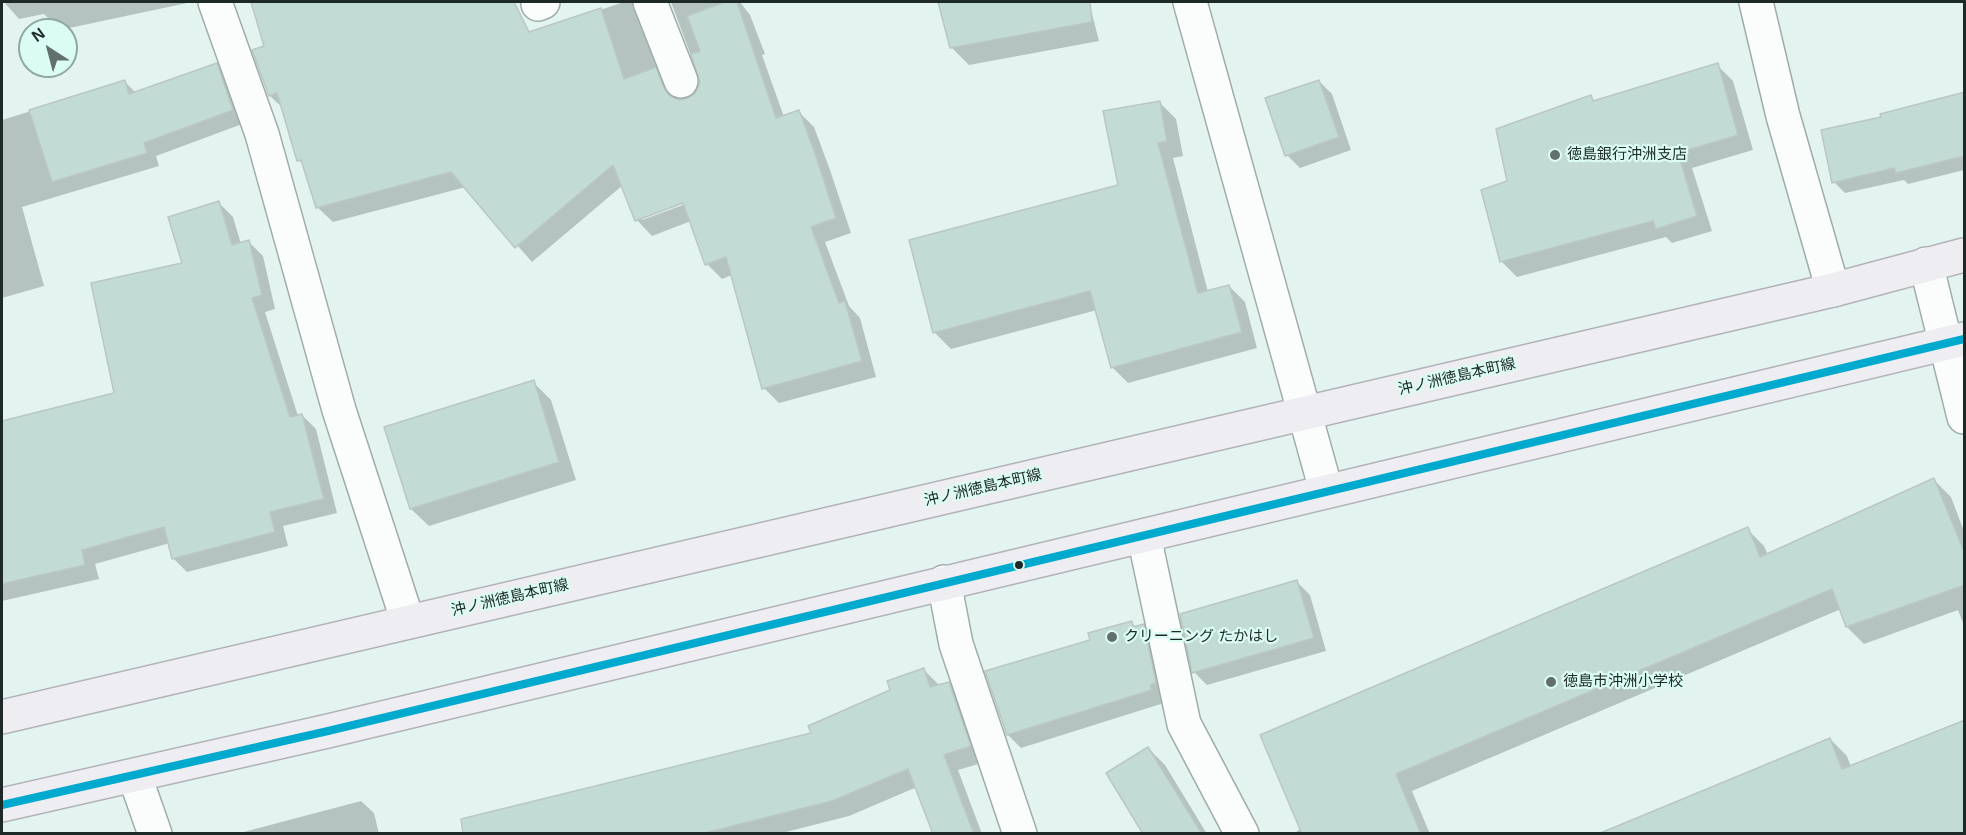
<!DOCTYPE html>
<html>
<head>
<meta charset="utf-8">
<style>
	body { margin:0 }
	#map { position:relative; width:1966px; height:835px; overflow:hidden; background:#e3f4f0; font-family:Helvetica,sans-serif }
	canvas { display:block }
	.frame { position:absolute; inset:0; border:3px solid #1c2926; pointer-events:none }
	.north { position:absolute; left:18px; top:18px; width:60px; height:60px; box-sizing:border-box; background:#dbfcf3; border:2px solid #8fa8a1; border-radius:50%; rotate:324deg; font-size:16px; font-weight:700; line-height:24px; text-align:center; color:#1c2926 }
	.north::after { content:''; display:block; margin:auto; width:21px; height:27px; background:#62706d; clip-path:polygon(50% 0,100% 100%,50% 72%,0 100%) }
</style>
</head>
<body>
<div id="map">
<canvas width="1966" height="835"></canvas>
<div class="frame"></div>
<div class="north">N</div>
</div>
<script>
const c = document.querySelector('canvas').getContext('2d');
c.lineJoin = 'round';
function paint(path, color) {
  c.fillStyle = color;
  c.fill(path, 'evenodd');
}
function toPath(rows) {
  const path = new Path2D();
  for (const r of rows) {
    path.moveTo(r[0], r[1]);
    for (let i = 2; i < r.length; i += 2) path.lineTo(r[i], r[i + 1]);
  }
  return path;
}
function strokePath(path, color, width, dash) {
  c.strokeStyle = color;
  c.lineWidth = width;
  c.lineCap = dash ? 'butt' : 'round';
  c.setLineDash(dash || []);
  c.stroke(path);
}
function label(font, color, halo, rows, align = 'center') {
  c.font = font + ' Helvetica,"Noto Sans JP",sans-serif';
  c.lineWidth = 4.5;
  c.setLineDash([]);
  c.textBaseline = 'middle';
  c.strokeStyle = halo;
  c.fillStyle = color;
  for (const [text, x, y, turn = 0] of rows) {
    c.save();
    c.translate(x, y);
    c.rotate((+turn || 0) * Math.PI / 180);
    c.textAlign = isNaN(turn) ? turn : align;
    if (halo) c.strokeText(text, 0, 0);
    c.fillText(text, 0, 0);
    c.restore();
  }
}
const shadow = toPath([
	[4,2,192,2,60,30,44,14,19,19],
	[252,2,486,2,365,56,377,85,624,2,634,2,647,25,677,100,689,100,696,94,701,83,671,2,740,2,750,15,765,54,762,55,784,117,798,111,814,127,830,170,851,233,825,242,849,306,860,318,876,377,779,403,764,388,732,275,722,279,707,264,691,221,652,236,637,220,623,185,532,262,466,187,333,222,317,207,305,167,299,160,284,109,270,96,266,47],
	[690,199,691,202,642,220,642,217],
	[939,2,1089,2,1099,41,969,65,951,47],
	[216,65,229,78,245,123,156,156,159,166,22,207,44,286,2,298,2,120,125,82,136,93],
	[1717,65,1733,81,1753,150,1692,168,1712,231,1672,243,1666,237,1517,277,1502,262,1483,191,1509,182,1590,97,1595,102],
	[1319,81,1332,94,1351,150,1300,168,1287,155],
	[1964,94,1964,170,1908,184,1904,180,1845,193,1834,182,1883,118],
	[1159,102,1176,119,1183,156,1173,158,1208,292,1229,286,1245,302,1257,348,1128,383,1112,367,1097,310,951,349,935,333,911,241,1120,186],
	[219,203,233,217,241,244,249,242,263,256,275,309,265,312,298,416,302,415,316,429,337,513,283,526,288,546,187,572,173,558,170,543,95,564,99,579,2,601,2,423,116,394],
	[533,382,551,400,576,480,429,526,411,509],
	[1934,480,1951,497,1964,531,1964,626,1958,610,1864,644,1847,627,1841,609,1412,791,1430,834,1293,834,1747,529,1764,546,1768,555],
	[1297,582,1310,595,1326,651,1207,685,1194,672],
	[1131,622,1137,628,1143,626,1156,639,1164,703,1021,748,1008,735,1092,641],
	[924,670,940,686,949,684,964,699,985,762,958,770,982,834,935,834,917,787,849,816,778,834,472,834,813,734,892,691],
	[1830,739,1847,756,1851,767,1853,834,1597,834],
	[1148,748,1165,765,1207,834,1145,834],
	[361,801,374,813,379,834,236,834]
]);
const building = toPath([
	[251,2,514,2,529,32,601,8,624,79,656,67,664,88,670,96,679,100,688,98,695,93,700,83,691,54,700,51,687,16,725,2,737,2,776,118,799,110,815,153,836,218,811,227,839,303,845,301,862,361,762,389,726,257,705,265,683,203,635,221,613,165,515,248,451,172,316,208,301,160,297,161,277,93,269,96,252,50,264,46,251,2],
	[938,2,1090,2,1092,22,950,48,938,2],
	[217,63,233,110,144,143,147,153,52,182,29,110,125,80,129,94,217,63],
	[1718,63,1738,135,1678,153,1697,216,1656,229,1653,221,1500,262,1481,190,1507,181,1496,129,1591,95,1593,101,1718,63],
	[1319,80,1339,137,1285,156,1265,98,1319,80],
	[1965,92,1965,156,1896,173,1894,168,1832,183,1821,130,1881,117,1880,114,1965,92],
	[1160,101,1167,141,1158,143,1198,293,1229,285,1242,332,1111,368,1090,291,933,333,909,240,1118,185,1103,111,1160,101],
	[219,201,232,245,249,240,262,295,252,298,290,417,302,414,324,499,270,512,275,532,172,559,164,527,82,550,85,565,2,584,2,421,114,393,91,283,182,263,168,217,219,201],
	[534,380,559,462,410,509,384,427,534,380],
	[1934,478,1965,554,1965,585,1846,627,1832,589,1396,774,1421,834,1302,834,1260,735,1748,527,1760,557,1934,478],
	[1297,580,1314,638,1192,673,1180,614,1297,580],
	[1132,621,1133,627,1144,624,1156,683,1150,685,1152,690,1007,735,985,671,1090,640,1088,633,1132,621],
	[924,668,930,687,949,682,971,746,944,755,974,834,933,834,908,769,832,801,701,834,463,834,461,819,811,733,808,726,890,690,887,681,924,668],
	[1965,720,1965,834,1598,834,1830,738,1842,769,1965,720],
	[1148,747,1202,834,1143,834,1106,773,1148,747]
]);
const minor = toPath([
	[215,2,262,134,339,410,408,622],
	[650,2,681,81],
	[1190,2,1326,490],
	[1756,2,1783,116,1833,290],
	[538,4,543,2],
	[1926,264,1964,417],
	[1144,536,1184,724,1242,834],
	[944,582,956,644,1020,834],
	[135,777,155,834]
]);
const primary = toPath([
	[2,717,1833,290,1964,255],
	[2,805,328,731,1964,339]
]);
const bus1 = toPath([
	[2,805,328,731,1964,339]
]);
const markers = [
	[1555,155,6,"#62706d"],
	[1019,565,5,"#1c2926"],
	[1112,637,6,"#62706d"],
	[1551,682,6,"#62706d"]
];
const poiNames = [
	["徳島銀行沖洲支店",1567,155],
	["クリーニング たかはし",1124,637],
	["徳島市沖洲小学校",1563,682]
];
const streetNames = [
	["沖ノ洲徳島本町線",1457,377,-13],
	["沖ノ洲徳島本町線",983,488,-13],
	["沖ノ洲徳島本町線",510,598,-13]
];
paint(shadow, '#0003');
paint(building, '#c3dbd5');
strokePath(building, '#bac7c4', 1.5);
strokePath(minor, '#9faca8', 36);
strokePath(primary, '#b2b3ba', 36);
strokePath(minor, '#fbfdfd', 33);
strokePath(primary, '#eeedf1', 33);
strokePath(bus1, '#00a9ce', 8);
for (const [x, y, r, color] of markers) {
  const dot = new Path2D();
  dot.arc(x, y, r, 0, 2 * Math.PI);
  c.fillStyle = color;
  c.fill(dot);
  strokePath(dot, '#dbfcf3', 2);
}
label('15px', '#1c2926', '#dbfcf3', poiNames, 'left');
label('15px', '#1c2926', '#dbfcf3', streetNames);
</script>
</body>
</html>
